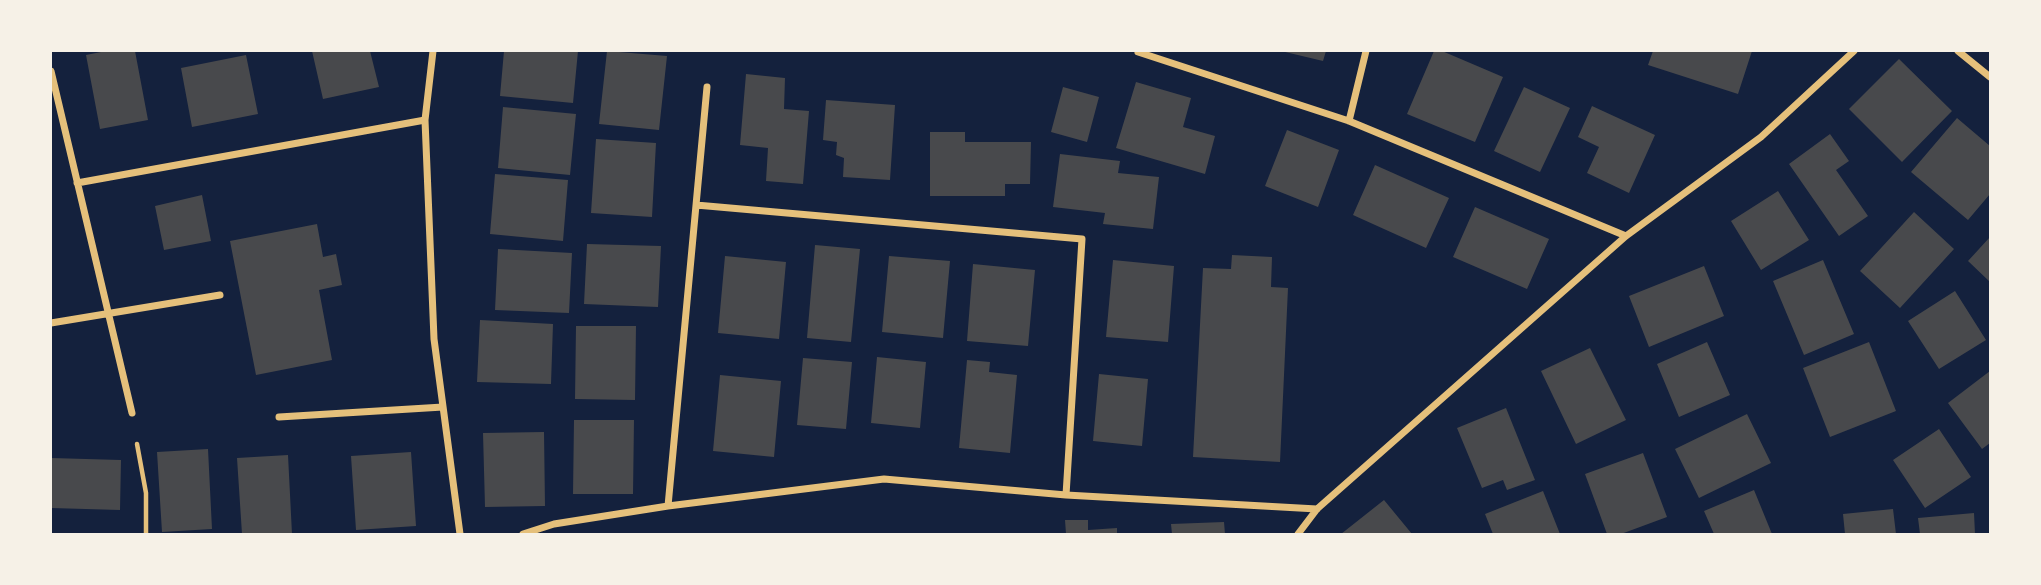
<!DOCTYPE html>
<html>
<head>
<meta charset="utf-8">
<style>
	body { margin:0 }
	#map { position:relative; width:2041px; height:585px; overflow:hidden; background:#14213d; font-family:Overpass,sans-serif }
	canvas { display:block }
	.frame { position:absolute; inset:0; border:52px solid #f6f1e7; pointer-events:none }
</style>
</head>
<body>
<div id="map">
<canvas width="2041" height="585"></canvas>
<div class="frame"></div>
</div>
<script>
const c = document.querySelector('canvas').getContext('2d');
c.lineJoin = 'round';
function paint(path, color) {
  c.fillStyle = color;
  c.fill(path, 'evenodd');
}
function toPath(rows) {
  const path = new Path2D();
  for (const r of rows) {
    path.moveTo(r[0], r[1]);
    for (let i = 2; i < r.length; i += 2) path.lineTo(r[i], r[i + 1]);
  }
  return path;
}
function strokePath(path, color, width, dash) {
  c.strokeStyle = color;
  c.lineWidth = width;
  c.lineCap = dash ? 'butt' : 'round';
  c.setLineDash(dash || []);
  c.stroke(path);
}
const building = toPath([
	[106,51,135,51,148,120,100,129,86,55],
	[312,51,370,51,379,87,323,99],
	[504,51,578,51,573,103,500,96],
	[607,51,667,56,659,130,599,124],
	[1281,51,1326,51,1323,61],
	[1434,51,1442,51,1503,77,1475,142,1407,114],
	[1653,51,1752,51,1738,94,1648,65],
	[246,55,258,114,192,127,181,68],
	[1899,59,1952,111,1902,162,1849,109],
	[746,74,785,78,784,109,809,111,803,184,766,181,768,148,740,145],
	[1136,82,1191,98,1183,127,1215,136,1205,174,1116,148],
	[1063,87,1099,97,1087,142,1051,132],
	[1524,87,1570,108,1540,172,1494,151],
	[826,100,895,105,890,180,843,177,844,158,836,155,837,142,823,140],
	[1592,106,1655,135,1629,193,1587,173,1599,147,1578,137],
	[503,107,576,114,570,175,498,168],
	[1957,118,1990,146,1990,194,1968,220,1911,172],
	[1287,130,1339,150,1318,207,1265,186],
	[930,132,965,132,965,142,1031,142,1030,184,1005,184,1005,196,930,196],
	[1830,134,1849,161,1836,170,1868,216,1839,236,1789,164],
	[596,139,656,143,652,217,591,213],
	[1060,154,1120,161,1118,173,1159,177,1153,229,1103,224,1105,213,1053,207],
	[1375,165,1449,198,1426,248,1353,215],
	[495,174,568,180,563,241,490,234],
	[1778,191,1809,240,1761,270,1731,221],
	[202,195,211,241,164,250,155,206],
	[1475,207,1549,239,1527,289,1453,257],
	[1914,212,1954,249,1900,308,1860,271],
	[317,224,323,257,336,254,342,285,319,290,332,360,256,375,230,241],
	[1990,237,1990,282,1968,261],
	[587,244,661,246,658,307,584,304],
	[815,245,860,249,851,342,807,338],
	[498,249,572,253,569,313,495,310],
	[1232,255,1272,257,1271,287,1288,288,1280,462,1193,457,1203,268,1231,269],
	[725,256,786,262,779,339,718,333],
	[889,256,950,261,943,338,882,332],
	[1113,260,1174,266,1168,342,1106,337],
	[1823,260,1854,334,1804,355,1773,281],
	[973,264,1035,270,1028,346,967,341],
	[1704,266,1724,316,1649,347,1629,296],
	[1955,291,1986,340,1939,369,1908,321],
	[480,320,553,324,551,384,477,382],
	[576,326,636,326,635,400,575,399],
	[1707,342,1730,395,1679,417,1657,364],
	[1869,342,1896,411,1830,437,1803,368],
	[1590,348,1626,420,1576,444,1541,371],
	[877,357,926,362,920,428,871,423],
	[803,358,852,362,846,429,797,425],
	[967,360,990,362,989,372,1017,375,1010,453,959,448],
	[1990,371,1990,443,1982,449,1948,403],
	[1099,374,1148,379,1142,446,1093,441],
	[720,375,781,381,774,457,713,451],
	[1506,408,1535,480,1507,490,1503,480,1482,488,1457,428],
	[1747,414,1771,463,1699,498,1675,449],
	[574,420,634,420,633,494,573,494],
	[1939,429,1971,477,1925,508,1893,460],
	[544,432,545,506,485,507,483,433],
	[208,449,212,529,162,532,157,452],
	[411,452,416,526,356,530,351,456],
	[1643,453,1667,517,1621,534,1607,534,1585,474],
	[288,455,292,534,242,534,237,458],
	[51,458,121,460,120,510,51,508],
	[1754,490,1772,534,1714,534,1704,511],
	[1543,491,1560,534,1493,534,1485,514],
	[1384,500,1412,534,1341,534],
	[1893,509,1896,534,1845,534,1843,514],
	[1974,513,1975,534,1920,534,1918,518],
	[1065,520,1088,520,1088,530,1117,528,1117,534,1066,534],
	[1224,522,1225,534,1172,534,1171,524]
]);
const path = toPath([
	[137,444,146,493,146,534]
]);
const minor = toPath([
	[433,51,425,120,434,339,460,534],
	[1958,51,1990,77],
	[1138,52,1349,121,1626,236],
	[51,71,132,413],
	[1349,121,1366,51],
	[77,183,425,120],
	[696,205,1082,239,1066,495],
	[51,323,220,295],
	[279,417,443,407],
	[668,506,707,87],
	[523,534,554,524,668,506,884,479,1066,495,1317,509],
	[1298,534,1317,509,1626,236,1761,137,1854,51]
]);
paint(building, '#48494c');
strokePath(path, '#e5c07b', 4.5);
strokePath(minor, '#e5c07b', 7);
</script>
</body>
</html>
